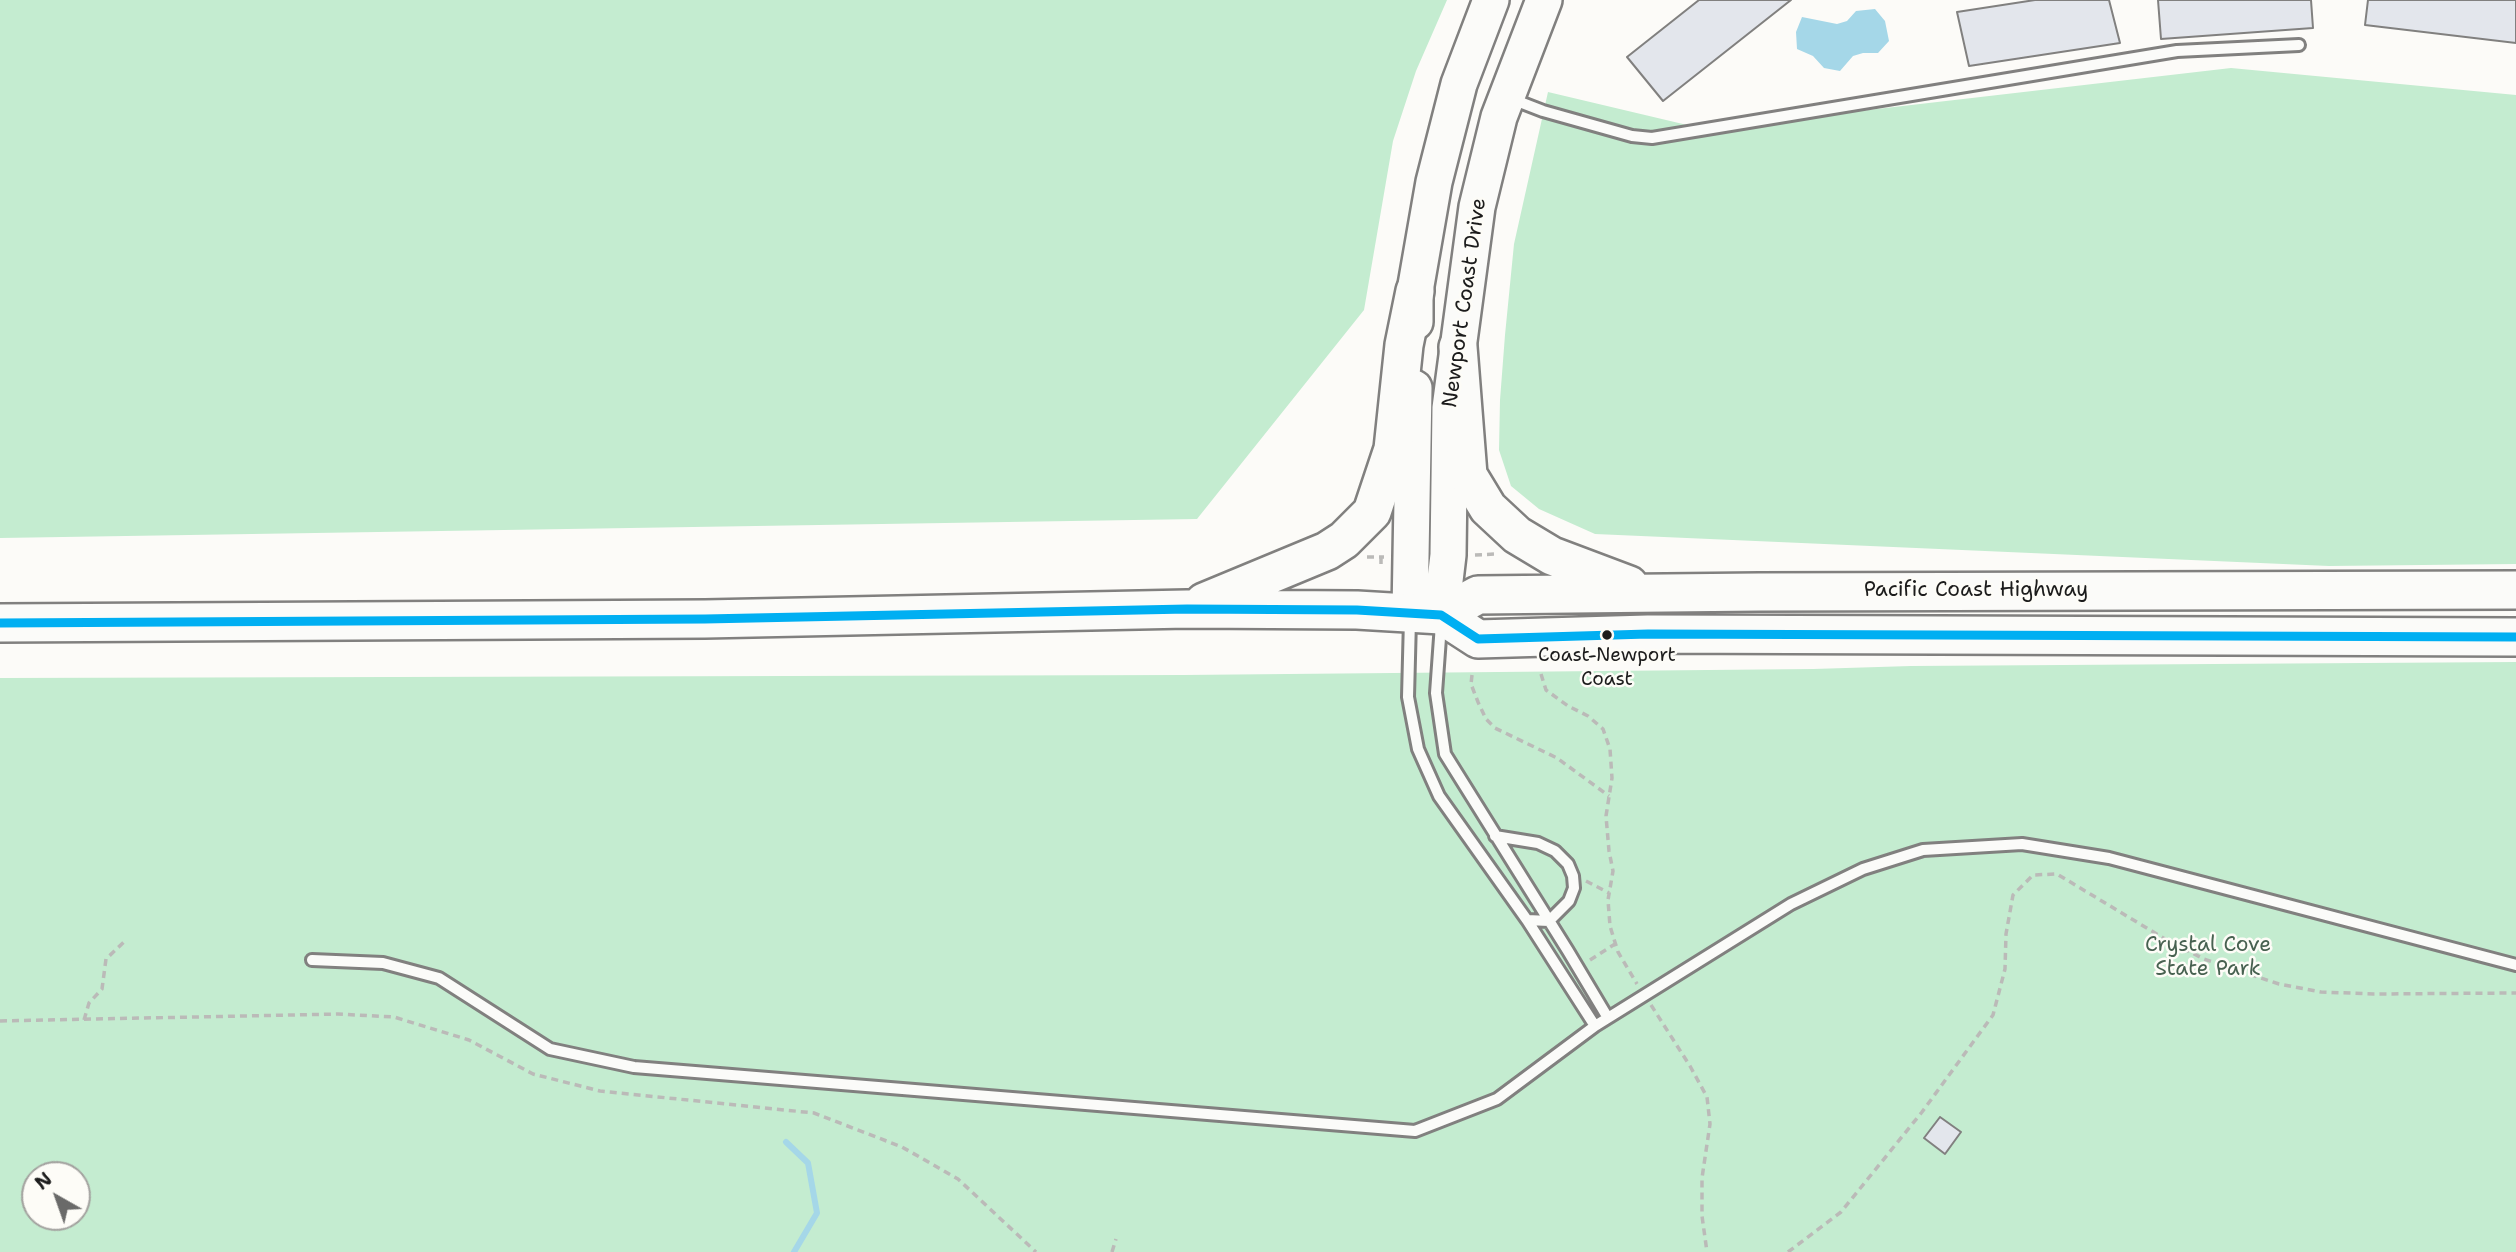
<!DOCTYPE html>
<html>
<head>
<meta charset="utf-8">
<style>
	body { margin:0 }
	#map { position:relative; width:2516px; height:1252px; overflow:hidden; background:#fcfbf8; font-family:"Shantell Sans",sans-serif }
	canvas { display:block }
	.north { position:absolute; left:21px; top:1161px; width:70px; height:70px; box-sizing:border-box; background:#fdfcf7; border:2px solid #a3a29f; border-radius:50%; rotate:320deg; font-size:19px; font-weight:700; line-height:28px; text-align:center; color:#1c1c1c }
	.north::after { content:''; display:block; margin:auto; width:24px; height:32px; background:#6a6a69; clip-path:polygon(50% 0,100% 100%,50% 72%,0 100%) }
</style>
</head>
<body>
<div id="map">
<canvas width="2516" height="1252"></canvas>
<div class="north">N</div>
</div>
<script>
const c = document.querySelector('canvas').getContext('2d');
c.lineJoin = 'round';
function paint(path, color) {
  c.fillStyle = color;
  c.fill(path, 'evenodd');
}
function toPath(rows) {
  const path = new Path2D();
  for (const r of rows) {
    path.moveTo(r[0], r[1]);
    for (let i = 2; i < r.length; i += 2) path.lineTo(r[i], r[i + 1]);
  }
  return path;
}
function strokePath(path, color, width, dash) {
  c.strokeStyle = color;
  c.lineWidth = width;
  c.lineCap = dash ? 'butt' : 'round';
  c.setLineDash(dash || []);
  c.stroke(path);
}
function label(font, color, halo, rows, align = 'center') {
  c.font = font + ' "Shantell Sans",sans-serif';
  c.lineWidth = 5;
  c.setLineDash([]);
  c.textBaseline = 'middle';
  c.strokeStyle = halo;
  c.fillStyle = color;
  for (const [text, x, y, turn = 0] of rows) {
    c.save();
    c.translate(x, y);
    c.rotate((+turn || 0) * Math.PI / 180);
    c.textAlign = isNaN(turn) ? turn : align;
    if (halo) c.strokeText(text, 0, 0);
    c.fillText(text, 0, 0);
    c.restore();
  }
}
const green = toPath([
	[0,0,1447,0,1416,71,1393,141,1364,310,1197,519,0,538],
	[2231,68,2516,95,2516,564,2329,566,1595,534,1539,509,1511,486,1499,450,1500,400,1505,335,1514,244,1548,92,1704,129],
	[2516,662,2516,1252,0,1252,0,678,1183,675,1813,669,1911,666],
	[35,1175,77,1175,77,1217,35,1217]
]);
const water = toPath([
	[1875,9,1885,21,1889,41,1878,53,1863,53,1853,56,1840,71,1824,68,1813,56,1797,49,1796,32,1802,17,1837,24,1847,21,1856,11]
]);
const stream = toPath([
	[786,1142,808,1163,817,1213,794,1252]
]);
const building = toPath([
	[1699,0,1791,0,1663,101,1627,57,1699,0],
	[2035,0,2109,0,2120,43,1969,66,1957,12,2035,0],
	[2158,0,2311,0,2313,28,2161,39,2158,0],
	[2368,0,2516,0,2516,43,2365,25,2368,0],
	[1940,1117,1961,1132,1945,1154,1924,1138,1940,1117]
]);
const path = toPath([
	[1475,555,1496,554],
	[1367,557,1384,557],
	[1381,557,1381,568],
	[1541,674,1546,690,1568,706,1588,716,1603,729,1610,749,1612,778,1606,816,1609,851,1613,871,1608,900,1610,926,1618,952,1637,984],
	[1472,675,1471,684,1478,702,1486,719,1495,728,1557,758,1609,796],
	[1586,881,1609,893],
	[1590,960,1615,944],
	[1651,1005,1690,1066,1707,1097,1710,1124,1702,1178,1702,1216,1707,1252],
	[84,1020,89,1003,102,989,106,959,124,942],
	[0,1021,338,1014,394,1017,469,1040,533,1074,600,1091,814,1113,902,1147,958,1179,1036,1252],
	[1112,1252,1116,1239],
	[1788,1252,1841,1212,1922,1112,1993,1015,2005,969,2006,934,2013,895,2033,875,2057,874,2170,942,2204,959,2279,984,2321,992,2374,994,2516,993]
]);
const service = toPath([
	[1512,99,1543,111,1632,136,1652,138,2177,51,2299,45],
	[1410,619,1408,697,1418,749,1439,796,1527,920,1595,1026],
	[1441,624,1436,693,1445,754,1568,951,1608,1018],
	[1495,836,1538,843,1555,851,1568,864,1573,876,1574,888,1569,901,1549,921,1527,920],
	[312,960,383,963,439,978,550,1049,634,1067,1415,1131,1497,1099,1595,1026,1791,904,1863,869,1923,850,2022,844,2109,858,2516,965]
]);
const primary = toPath([
	[1415,322,1415,291,1434,182,1459,84,1491,0],
	[1410,613,1414,388],
	[1441,615,1448,555,1450,408,1477,207,1499,117,1544,0]
]);
const trunk = toPath([
	[1458,347,1468,475,1488,508,1517,535,1552,556,1629,585],
	[1204,602,1327,551,1344,540,1372,512,1393,449,1404,345,1415,291],
	[1441,615,1478,595,1759,592,2516,590],
	[0,623,705,619,1187,609,1357,610,1441,615,1478,639,1648,634,2516,637]
]);
const bus1 = toPath([
	[0,623,705,619,1187,609,1357,610,1441,615,1478,639,1648,634,2516,637]
]);
const markers = [
	[1607,635,6,"#1c1c1c"]
];
const busNames = [
	["Coast-Newport",1607,656],
	["Coast",1607,680]
];
const streetNames = [
	["Newport Coast Drive",1465,303,-82],
	["Pacific Coast Highway",1976,591]
];
const parkNames = [
	["Crystal Cove",2208,946],
	["State Park",2208,970]
];
paint(green, '#c4ecd0');
paint(water, '#a5d7e8');
strokePath(stream, '#a5d7e8', 6);
paint(building, '#e3e6ec');
strokePath(building, '#81807f', 2);
strokePath(service, '#81807f', 16);
strokePath(primary, '#81807f', 40);
strokePath(trunk, '#81807f', 42);
strokePath(path, '#bbbab8', 3.5, [7, 5]);
strokePath(service, '#fbfbf9', 10);
strokePath(primary, '#fbfbf9', 35);
strokePath(trunk, '#fbfbf9', 37);
strokePath(bus1, '#00aff2', 9);
for (const [x, y, r, color] of markers) {
  const dot = new Path2D();
  dot.arc(x, y, r, 0, 2 * Math.PI);
  c.fillStyle = color;
  c.fill(dot);
  strokePath(dot, '#fdfcf7', 2.5);
}
label('19px', '#1c1c1c', '#fdfcf7', busNames);
label('21px', '#1c1c1c', '#fdfcf7', streetNames);
label('21px', '#476150', '#fdfcf7', parkNames);
</script>
</body>
</html>
